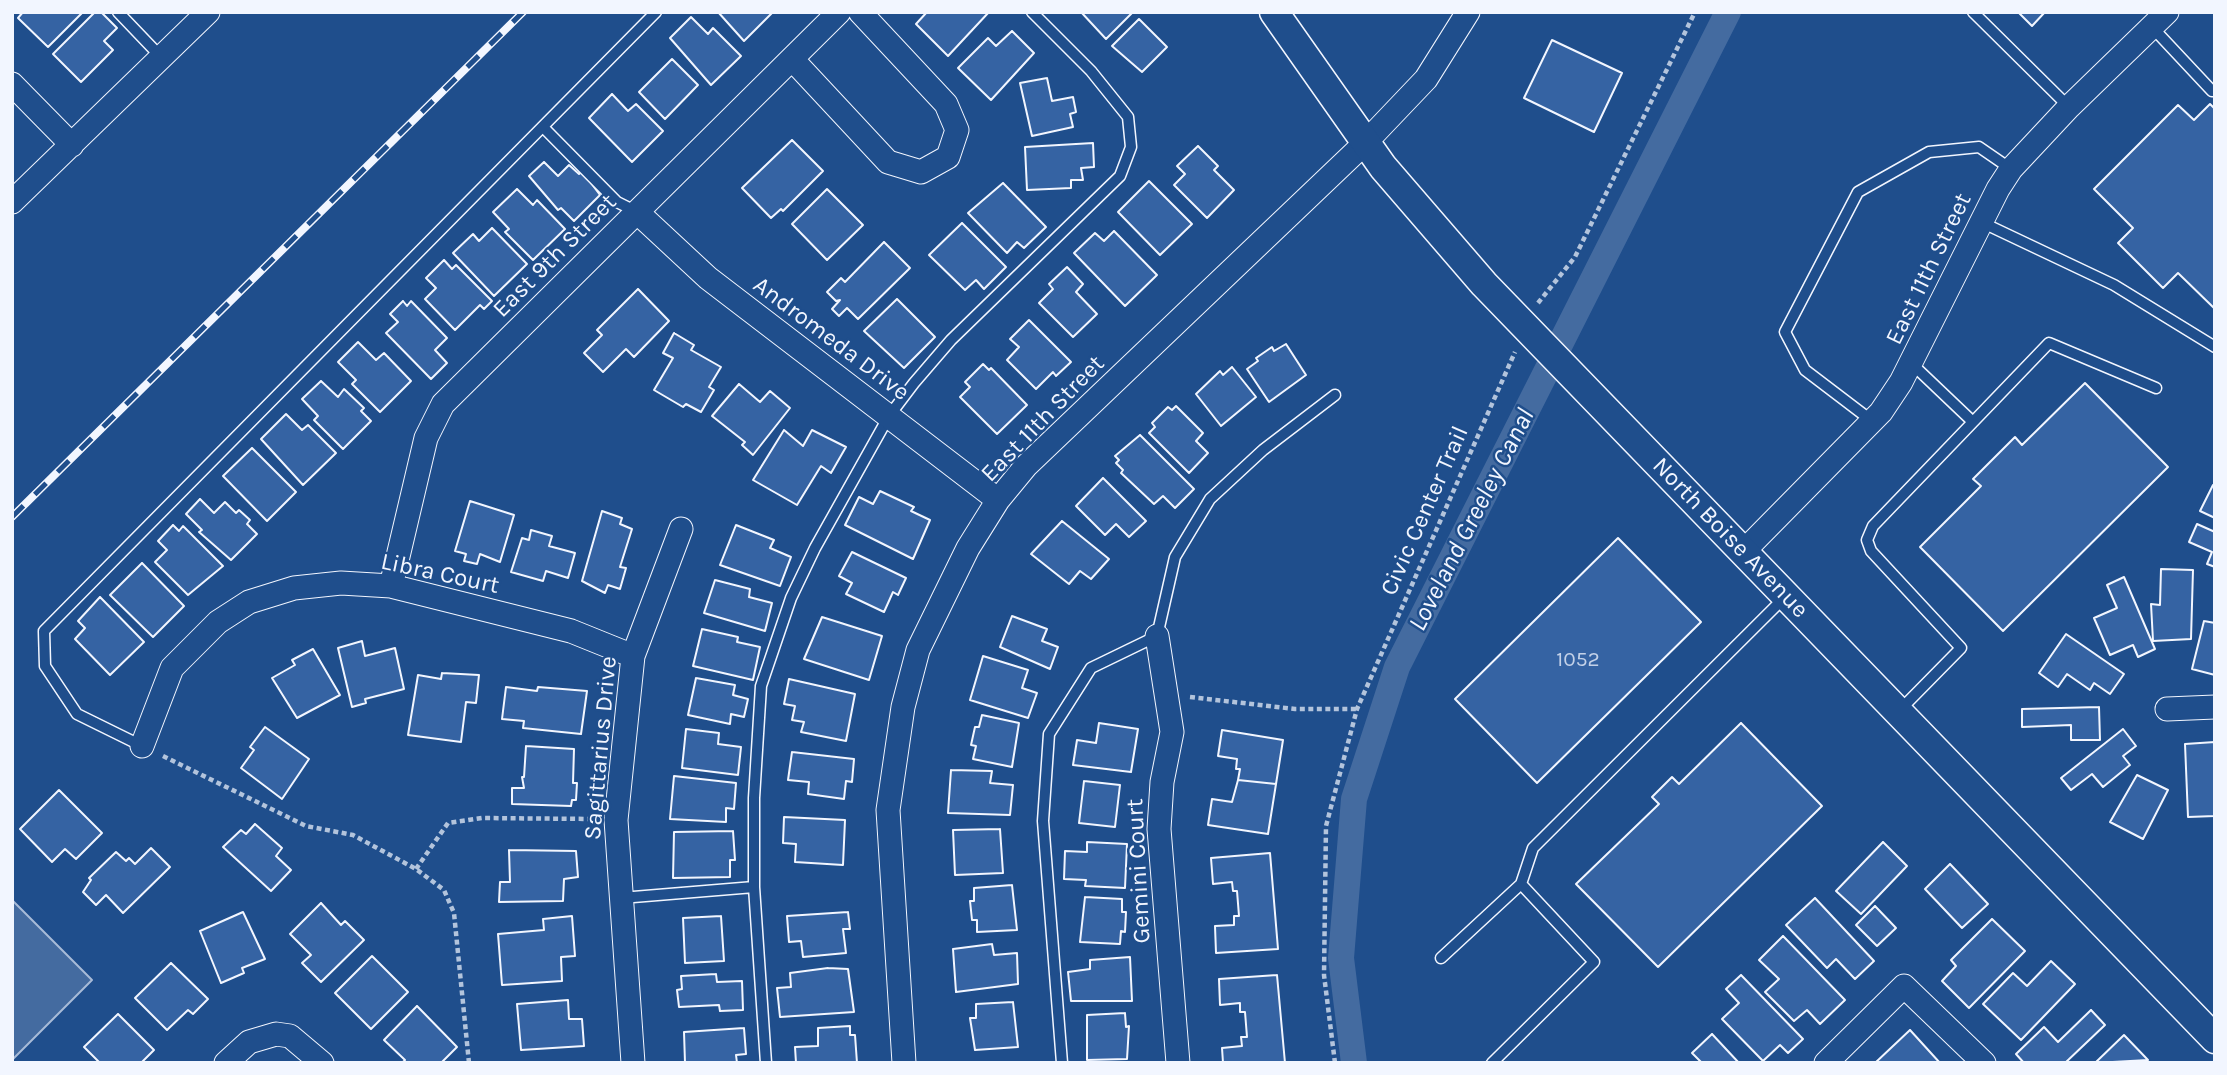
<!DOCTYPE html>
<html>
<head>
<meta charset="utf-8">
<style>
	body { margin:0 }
	#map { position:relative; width:2227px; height:1075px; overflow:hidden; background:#1f4e8c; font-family:Karla,sans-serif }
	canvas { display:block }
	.frame { position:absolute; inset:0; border:14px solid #f2f6ff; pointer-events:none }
</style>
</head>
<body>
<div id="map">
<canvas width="2227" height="1075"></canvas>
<div class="frame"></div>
</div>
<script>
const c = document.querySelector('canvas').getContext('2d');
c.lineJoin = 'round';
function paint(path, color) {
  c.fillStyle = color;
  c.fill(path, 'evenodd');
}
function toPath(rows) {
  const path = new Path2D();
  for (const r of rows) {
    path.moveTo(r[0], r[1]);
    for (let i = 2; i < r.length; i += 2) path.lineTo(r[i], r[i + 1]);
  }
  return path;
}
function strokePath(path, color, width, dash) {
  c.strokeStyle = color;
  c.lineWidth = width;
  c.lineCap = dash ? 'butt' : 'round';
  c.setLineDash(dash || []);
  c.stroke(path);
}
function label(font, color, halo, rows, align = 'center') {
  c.font = font + ' Karla,sans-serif';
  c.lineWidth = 5;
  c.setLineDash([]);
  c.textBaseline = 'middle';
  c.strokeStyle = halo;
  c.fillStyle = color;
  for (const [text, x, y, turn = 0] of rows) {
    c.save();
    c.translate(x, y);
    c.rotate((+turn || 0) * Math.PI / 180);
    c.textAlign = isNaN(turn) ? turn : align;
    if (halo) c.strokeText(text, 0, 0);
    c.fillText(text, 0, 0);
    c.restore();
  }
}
const water = toPath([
	[12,900,92,980,12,1060,12,900]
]);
const canal = toPath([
	[1354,1063,1341,958,1354,799,1397,667,1728,12]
]);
const building = toPath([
	[23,12,83,12,48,47,18,18,23,12],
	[95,12,101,12,117,28,104,41,113,50,81,82,53,54,95,12],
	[718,12,773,12,744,41,718,12],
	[927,12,989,12,948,56,916,24,927,12],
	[1081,12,1133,12,1106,39,1081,12],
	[2018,12,2045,12,2032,26,2018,12],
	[691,17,708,34,713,28,741,56,711,85,670,38,691,17],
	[1139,19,1167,47,1142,72,1112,46,1139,19],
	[1012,31,1034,53,991,100,958,68,988,38,996,46,1012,31],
	[1552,40,1622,73,1594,132,1524,98,1552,40],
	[672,59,698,85,665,119,639,92,672,59],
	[1047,78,1052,101,1073,97,1076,112,1070,114,1073,127,1032,136,1020,83,1047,78],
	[612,94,628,111,636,104,663,131,632,162,589,118,612,94],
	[2210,104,2215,109,2215,309,2178,273,2163,288,2118,243,2133,228,2094,189,2178,105,2194,120,2210,104],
	[792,140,823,171,783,211,781,209,771,218,742,188,792,140],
	[1093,143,1094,167,1081,168,1083,180,1071,180,1071,188,1027,190,1025,147,1093,143],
	[1198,146,1218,166,1214,170,1234,190,1207,218,1174,185,1185,174,1177,166,1198,146],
	[544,162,558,176,569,165,579,174,582,171,600,195,574,221,561,208,558,210,529,176,544,162],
	[1149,181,1192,224,1160,255,1118,212,1149,181],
	[1003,183,1046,227,1024,248,1017,242,1007,253,968,213,1003,183],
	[517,189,533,205,537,200,565,229,533,260,505,232,509,229,493,212,517,189],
	[827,189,863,225,827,260,792,224,827,189],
	[962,223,1006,267,984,289,976,280,965,290,929,255,962,223],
	[492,228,527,264,494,296,453,253,473,234,479,241,492,228],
	[1114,231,1157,275,1125,306,1074,253,1095,233,1104,241,1114,231],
	[884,242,910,268,858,319,847,308,839,316,832,309,840,300,836,301,827,292,841,278,845,282,884,242],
	[444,260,452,269,456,265,492,301,484,309,480,305,455,330,425,299,436,288,426,278,444,260],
	[1067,267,1083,284,1076,292,1097,314,1073,337,1039,303,1053,289,1049,284,1067,267],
	[638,289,669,321,634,357,626,349,603,372,584,353,602,335,597,330,638,289],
	[897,299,935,337,904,368,864,331,897,299],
	[403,301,407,306,411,301,447,338,435,350,447,363,431,379,386,333,398,322,390,314,403,301],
	[1029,320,1071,362,1056,376,1053,372,1036,389,1007,360,1019,347,1010,339,1029,320],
	[674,333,694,345,691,350,721,367,709,387,714,390,701,412,686,404,683,407,654,390,673,358,663,353,674,333],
	[358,342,376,360,384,353,411,381,380,412,352,384,356,380,338,362,358,342],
	[1286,344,1306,375,1269,402,1247,369,1258,361,1256,358,1272,347,1274,351,1286,344],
	[983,364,989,370,991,368,1027,405,997,434,960,397,970,387,965,382,983,364],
	[1232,367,1256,397,1221,426,1196,394,1220,371,1223,375,1232,367],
	[321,381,338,397,344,389,364,408,361,411,371,421,343,449,314,420,318,416,302,399,321,381],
	[2085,383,2168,467,2003,631,1920,547,1981,486,1973,479,2015,437,2022,445,2085,383],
	[739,384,760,402,770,391,790,408,753,455,742,445,745,442,712,416,739,384],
	[1176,406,1203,433,1196,441,1208,453,1189,473,1149,433,1155,427,1152,423,1168,407,1172,410,1176,406],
	[286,414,302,430,308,425,336,453,303,485,261,439,286,414],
	[784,430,803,446,812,430,846,447,831,473,821,466,797,505,753,480,784,430],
	[1140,435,1194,489,1175,508,1163,496,1154,504,1121,473,1123,470,1116,463,1119,460,1115,456,1140,435],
	[252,448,296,492,267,521,223,476,252,448],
	[1103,478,1146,521,1129,537,1116,524,1105,535,1076,506,1103,478],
	[2213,485,2215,486,2215,518,2200,511,2213,485],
	[880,491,914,507,911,511,930,520,913,559,845,525,859,497,873,504,880,491],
	[200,499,214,513,225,502,236,513,239,510,250,520,247,524,257,534,231,560,199,532,202,530,186,514,200,499],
	[470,501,514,515,500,562,480,554,477,564,464,561,466,554,455,551,470,501],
	[602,511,622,518,620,524,632,529,620,567,626,568,620,589,608,585,605,593,582,581,602,511],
	[1062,521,1109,559,1091,579,1080,571,1069,584,1031,554,1062,521],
	[2197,524,2215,532,2215,567,2207,564,2212,552,2189,542,2197,524],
	[173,525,179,531,183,526,223,566,188,595,155,562,167,550,158,541,173,525],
	[736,525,774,540,770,548,791,557,780,586,720,565,736,525],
	[531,530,552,536,549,546,575,553,568,578,546,571,543,581,511,572,522,538,529,540,531,530],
	[1618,538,1701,622,1537,783,1455,699,1618,538],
	[852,552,906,578,898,595,893,592,884,612,846,594,852,583,839,576,852,552],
	[142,563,184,606,153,637,110,595,142,563],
	[2161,569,2193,570,2191,639,2153,641,2151,604,2160,605,2161,569],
	[2124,577,2155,649,2138,657,2133,645,2110,655,2094,618,2117,608,2107,585,2124,577],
	[715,580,750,589,749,597,772,603,765,631,704,613,715,580],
	[100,597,144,642,110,675,75,639,85,628,78,621,100,597],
	[1012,616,1047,629,1042,641,1058,647,1050,669,1000,647,1012,616],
	[822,617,882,636,869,680,804,659,822,617],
	[2204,621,2215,623,2215,675,2192,669,2204,621],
	[702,629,738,637,737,642,760,647,753,680,693,666,702,629],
	[2066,634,2124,674,2110,694,2094,683,2090,690,2067,674,2058,687,2039,673,2066,634],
	[362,641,365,656,395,648,404,689,365,699,366,703,352,707,338,648,362,641],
	[313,649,340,695,297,718,272,678,295,665,292,660,313,649],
	[983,656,1028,670,1022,688,1037,693,1028,718,970,700,983,656],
	[442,673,479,675,476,703,466,702,461,742,408,735,418,675,441,679,442,673],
	[696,678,735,685,733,695,748,699,744,717,731,714,730,724,688,715,696,678],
	[789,679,855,694,846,741,801,732,804,722,792,720,795,706,784,704,789,679],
	[506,687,537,691,538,687,587,691,581,734,523,728,524,721,502,719,506,687],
	[2099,707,2100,740,2071,740,2071,725,2022,727,2022,709,2099,707],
	[982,715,1019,723,1012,767,973,759,976,746,971,745,975,727,979,727,982,715],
	[1099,723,1138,729,1131,772,1073,765,1077,740,1096,743,1099,723],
	[1741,723,1822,806,1658,967,1576,884,1659,804,1652,797,1672,777,1679,784,1741,723],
	[265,727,309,759,282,799,241,768,254,750,250,747,265,727],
	[686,729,719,733,718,744,741,747,738,775,682,768,686,729],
	[2123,729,2136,746,2123,756,2130,765,2103,787,2092,774,2071,790,2061,778,2123,729],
	[1222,730,1283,740,1276,784,1238,780,1240,769,1236,769,1237,759,1218,756,1222,730],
	[2215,742,2215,816,2188,817,2185,744,2215,742],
	[526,746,574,749,573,783,577,783,576,800,572,800,571,806,512,804,512,788,524,788,522,777,524,777,526,746],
	[792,752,854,759,852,782,846,781,844,799,808,794,809,782,788,780,792,752],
	[951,770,992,771,990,783,1013,785,1010,815,948,813,951,770],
	[2137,775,2168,790,2143,839,2110,822,2137,775],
	[674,776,736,783,734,809,726,808,726,822,670,819,674,776],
	[1238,780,1276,784,1268,834,1208,825,1212,799,1232,802,1238,780],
	[1084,781,1120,785,1115,827,1079,823,1084,781],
	[59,790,102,833,76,859,65,849,52,862,20,829,59,790],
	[784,817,845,820,843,865,795,862,796,844,783,843,784,817],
	[255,824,282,848,276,856,291,870,271,891,223,847,241,830,246,834,255,824],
	[1000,829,1003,873,955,875,953,830,1000,829],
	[733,831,735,860,730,860,730,877,673,878,674,832,733,831],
	[1087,842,1127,844,1125,888,1085,886,1086,880,1064,879,1065,851,1087,852,1087,842],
	[1883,842,1907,866,1861,914,1836,891,1883,842],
	[151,848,170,867,123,913,106,895,96,905,83,892,91,880,89,878,116,852,126,861,129,858,135,864,151,848],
	[509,850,576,851,578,877,564,879,563,901,499,902,500,882,510,882,509,850],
	[1270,853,1278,949,1216,953,1215,926,1234,925,1234,916,1239,916,1237,891,1233,891,1232,882,1213,884,1211,858,1270,853],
	[1950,864,1988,904,1962,928,1925,889,1950,864],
	[1012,885,1017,930,977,932,977,920,972,920,970,901,974,901,974,888,1012,885],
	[1085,897,1122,899,1122,912,1126,912,1125,932,1121,931,1120,944,1080,942,1085,897],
	[1815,898,1874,961,1855,979,1836,959,1827,968,1786,925,1815,898],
	[321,903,341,925,345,921,364,940,321,982,302,963,311,955,290,934,321,903],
	[1875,906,1896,928,1877,946,1856,925,1875,906],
	[243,912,265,959,242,968,244,973,221,983,200,931,243,912],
	[848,912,850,929,843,929,846,953,803,957,801,941,789,942,787,916,848,912],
	[572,916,575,956,561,957,562,981,502,985,498,934,544,930,543,919,572,916],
	[721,916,724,961,685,963,683,918,721,916],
	[1992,919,2025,951,1969,1008,1942,981,1956,966,1951,960,1992,919],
	[1783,936,1845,1000,1820,1024,1807,1010,1794,1021,1765,992,1779,979,1759,960,1783,936],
	[992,944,994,955,1017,953,1018,984,956,992,953,949,992,944],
	[372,956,408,992,371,1029,335,993,372,956],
	[1130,957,1132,1001,1071,1001,1068,972,1090,969,1090,960,1130,957],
	[2051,961,2075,984,2021,1040,1983,1004,2013,973,2027,986,2051,961],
	[171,963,208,999,193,1014,188,1010,167,1030,135,998,171,963],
	[828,968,848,969,854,1012,780,1017,777,988,791,987,790,973,828,968],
	[716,974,717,982,742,981,743,1010,720,1011,719,1005,679,1007,677,990,682,989,681,976,716,974],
	[1277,975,1285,1063,1223,1063,1222,1048,1242,1046,1241,1037,1247,1037,1245,1012,1240,1012,1240,1003,1220,1005,1219,979,1277,975],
	[1741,975,1803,1039,1788,1053,1780,1045,1763,1061,1722,1019,1739,1003,1726,989,1741,975],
	[568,1000,569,1019,582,1019,584,1046,521,1050,517,1004,568,1000],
	[1013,1002,1018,1047,975,1050,970,1018,976,1018,976,1004,1013,1002],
	[417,1006,457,1047,441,1063,402,1063,405,1060,384,1040,417,1006],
	[2091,1010,2105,1025,2065,1063,2024,1063,2016,1054,2044,1027,2058,1042,2091,1010],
	[1125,1013,1126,1027,1129,1026,1127,1059,1087,1060,1087,1015,1125,1013],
	[118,1014,154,1050,141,1063,100,1063,84,1047,118,1014],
	[850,1026,850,1035,855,1035,857,1063,796,1063,795,1047,818,1046,818,1028,850,1026],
	[744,1028,746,1054,736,1055,737,1063,685,1063,684,1032,744,1028],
	[1910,1030,1940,1063,1875,1063,1910,1030],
	[1712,1034,1739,1063,1702,1063,1692,1053,1712,1034],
	[2124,1035,2148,1060,2095,1063,2124,1035]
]);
const path = toPath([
	[1538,303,1575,257,1695,12],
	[1190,697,1295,709,1357,709],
	[163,756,306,826,353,835,416,869,444,890,454,913,469,1063],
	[416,869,448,823,482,818,594,819],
	[1335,1063,1324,975,1326,826,1357,709,1515,352]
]);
const service = toPath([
	[118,12,161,57],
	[1973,12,2069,107],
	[2152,27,2212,91,2215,90],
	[543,127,617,202,637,212],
	[1981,222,2114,285,2215,347],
	[1911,363,1973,422],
	[1872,421,1805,370,1785,332,1858,192,1929,152,1979,147,2011,169],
	[1900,710,1961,648,1871,551,1867,540,1873,526,2049,343,2156,388],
	[142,746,77,714,45,666,44,631,656,12],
	[621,898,754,887],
	[1441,958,1521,884,1533,848,1786,596],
	[766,1063,754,887,754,798,761,686,791,598,815,548,889,416,914,383,951,340,1120,176,1131,147,1128,117,1091,71,1032,12],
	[1062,1063,1043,821,1049,734,1091,668,1157,636,1175,557,1210,499,1263,450,1335,395],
	[1492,1063,1594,962,1521,884]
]);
const minor = toPath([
	[792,59,888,162,921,172,948,157,957,130,946,104,860,12],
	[12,84,72,145],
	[12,202,208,12],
	[637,212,708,278,998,500],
	[1743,552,1881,412,1901,382,1998,189,2011,169,2069,107,2167,12],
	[391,586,426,438,443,404,839,12],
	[1157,636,1172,732,1162,782,1159,829,1178,1063],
	[2167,709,2215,707],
	[142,746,172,668,218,622,249,602,294,588,341,583,391,586,571,631,633,656],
	[226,1063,249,1042,276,1034,290,1036,322,1063],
	[633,1063,616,820,633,656,681,529],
	[904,1063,888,810,903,707,918,650,968,548,998,500,1026,466,1366,142,1426,79,1468,12],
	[1826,1063,1904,986,1984,1063]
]);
const tertiary = toPath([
	[1274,12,1383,167,1484,284,2215,1039]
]);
const rail = toPath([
	[12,517,523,12]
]);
const numberNames = [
	["1052",1578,660]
];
const streetNames = [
	["East 9th Street",555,256,-45],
	["East 11th Street",1929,269,-64],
	["Andromeda Drive",831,339,37],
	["East 11th Street",1043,419,-46],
	["Civic Center Trail",1425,511,-66],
	["North Boise Avenue",1730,538,46],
	["Libra Court",440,574,12],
	["Sagittarius Drive",601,748,-85],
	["Gemini Court",1139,871,-93]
];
const waterNames = [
	["Loveland Greeley Canal",1472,520,-63]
];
paint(water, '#446ba0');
strokePath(water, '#a8bbd7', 2);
strokePath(canal, '#446ba0', 26);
paint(building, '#3563a3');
strokePath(building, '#f2f6ff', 2);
strokePath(service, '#f2f6ff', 13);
strokePath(minor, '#f2f6ff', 25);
strokePath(tertiary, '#f2f6ff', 31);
strokePath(path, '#b3c4dc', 4.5, [5, 3.5]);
strokePath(service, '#1f4e8c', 10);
strokePath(minor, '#1f4e8c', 23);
strokePath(tertiary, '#1f4e8c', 28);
strokePath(rail, '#f2f6ff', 8);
strokePath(rail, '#1f4e8c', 5, [16]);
label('21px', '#c3d1e8', null, numberNames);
label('24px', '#f2f6ff', '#1f4e8c', streetNames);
label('italic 26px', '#f2f6ff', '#1f4e8c', waterNames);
</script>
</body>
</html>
